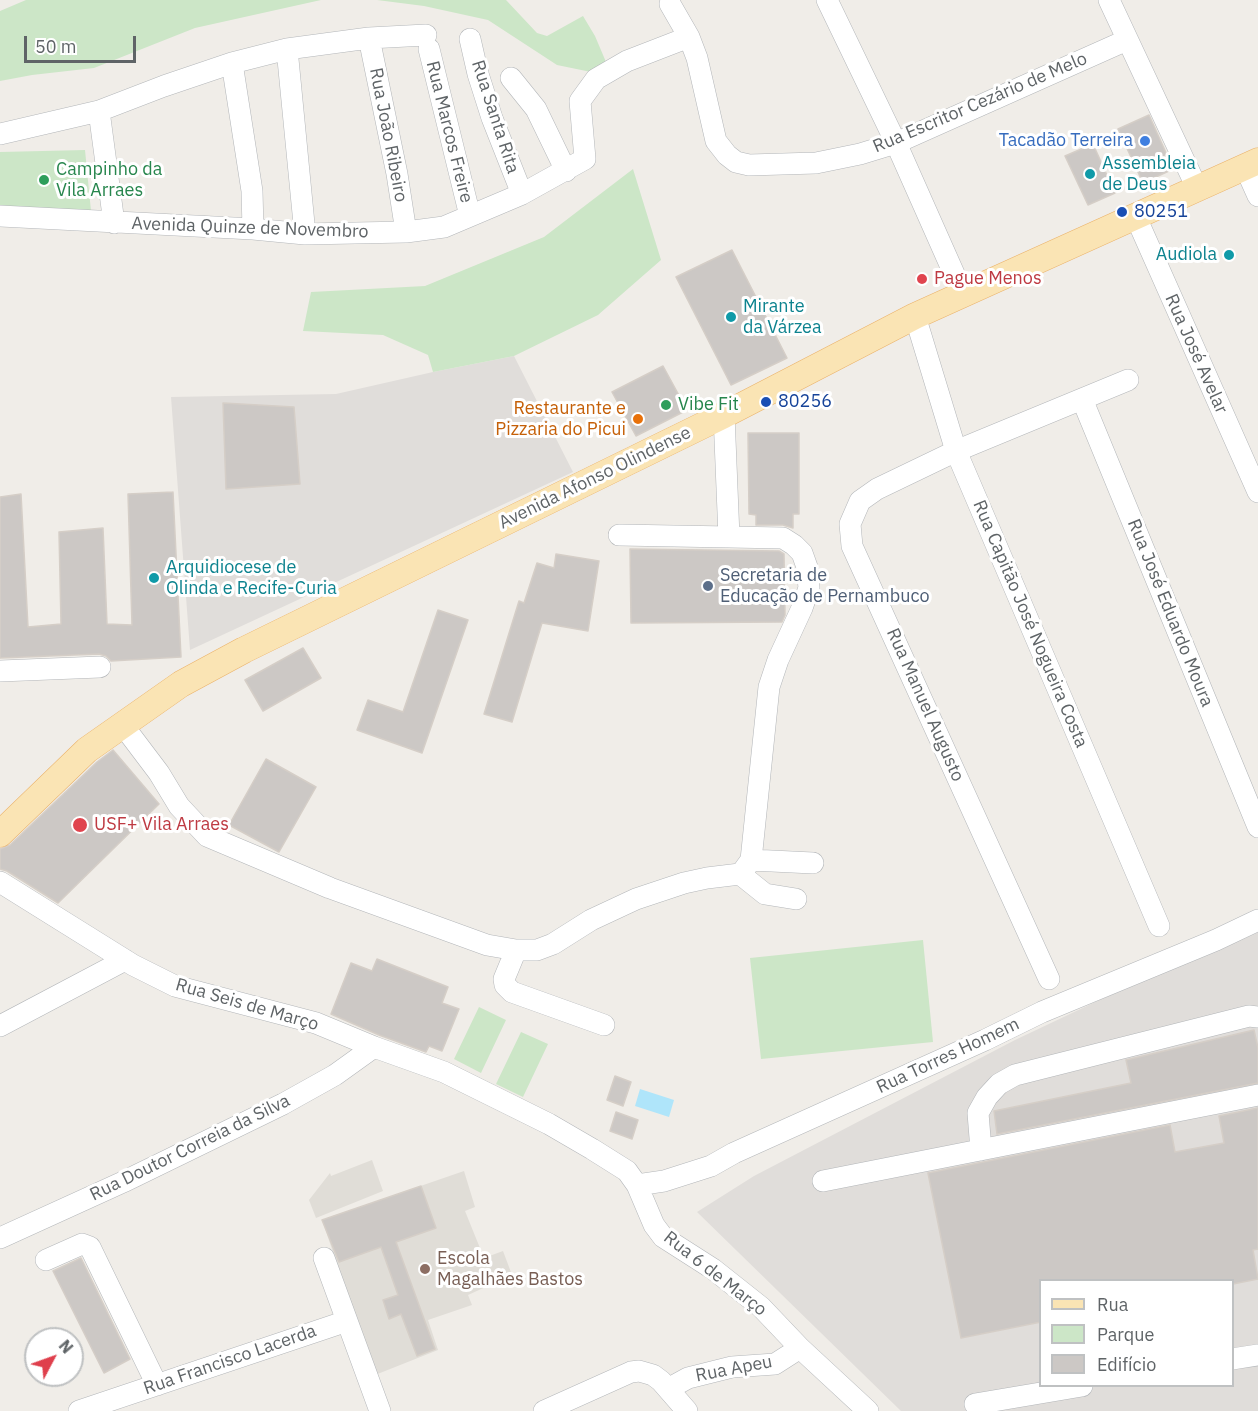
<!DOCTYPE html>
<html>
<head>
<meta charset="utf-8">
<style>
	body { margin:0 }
	#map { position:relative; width:1258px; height:1411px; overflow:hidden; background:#f0ede8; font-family:"IBM Plex Sans",sans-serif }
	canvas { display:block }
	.legend { position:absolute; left:1039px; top:1279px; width:195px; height:108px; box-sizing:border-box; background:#fff; border:2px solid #bfc1c2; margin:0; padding:8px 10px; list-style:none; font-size:18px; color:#5f6467 }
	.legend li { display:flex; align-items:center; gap:12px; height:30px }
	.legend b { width:30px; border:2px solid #bfc1c2 }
	.north { position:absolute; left:24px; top:1327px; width:60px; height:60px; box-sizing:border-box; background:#fff; border:2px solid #bfc1c2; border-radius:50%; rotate:49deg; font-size:16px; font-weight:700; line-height:24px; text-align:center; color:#5f6467 }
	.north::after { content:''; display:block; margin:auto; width:21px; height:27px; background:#df3f4c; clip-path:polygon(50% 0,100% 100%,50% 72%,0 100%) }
	.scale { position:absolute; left:24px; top:36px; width:112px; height:27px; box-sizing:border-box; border:3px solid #5f6467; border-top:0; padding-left:8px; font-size:18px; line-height:21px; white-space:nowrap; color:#5f6467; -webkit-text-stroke:4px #fff; paint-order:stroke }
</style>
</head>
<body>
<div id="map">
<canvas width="1258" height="1411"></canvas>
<ul class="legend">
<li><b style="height:8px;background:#fae4b4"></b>Rua</li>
<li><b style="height:16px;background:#cce6c7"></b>Parque</li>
<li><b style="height:16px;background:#ccc8c5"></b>Edifício</li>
</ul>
<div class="north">N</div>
<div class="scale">50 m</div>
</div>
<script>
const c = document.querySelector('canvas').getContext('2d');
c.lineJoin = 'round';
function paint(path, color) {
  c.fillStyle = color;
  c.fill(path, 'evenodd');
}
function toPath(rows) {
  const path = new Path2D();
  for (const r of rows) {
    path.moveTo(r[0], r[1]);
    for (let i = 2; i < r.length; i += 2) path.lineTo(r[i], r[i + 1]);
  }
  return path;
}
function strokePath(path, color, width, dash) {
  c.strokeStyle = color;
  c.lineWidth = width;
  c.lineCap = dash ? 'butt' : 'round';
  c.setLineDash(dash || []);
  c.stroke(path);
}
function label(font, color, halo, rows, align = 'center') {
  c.font = font + ' "IBM Plex Sans",sans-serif';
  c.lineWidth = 6;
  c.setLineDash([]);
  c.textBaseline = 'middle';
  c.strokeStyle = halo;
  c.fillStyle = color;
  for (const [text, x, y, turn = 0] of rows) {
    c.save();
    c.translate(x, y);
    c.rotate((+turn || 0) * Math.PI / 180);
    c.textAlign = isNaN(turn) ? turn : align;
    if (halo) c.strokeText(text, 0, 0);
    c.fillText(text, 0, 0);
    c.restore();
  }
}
const industrial = toPath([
	[514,356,573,472,190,650,171,397,336,394,433,372],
	[1258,925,1258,1411,901,1411,697,1212,754,1176,1015,1040],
	[1040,1280,1232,1280,1232,1386,1040,1386]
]);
const education = toPath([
	[372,1160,383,1191,316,1218,309,1200,330,1173,331,1176],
	[464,1171,475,1207,465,1211,484,1258,503,1251,512,1275,468,1295,472,1305,428,1320,438,1350,375,1375,322,1220]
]);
const green = toPath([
	[26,0,321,0,195,28,94,68,32,75,0,81,0,11],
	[377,0,506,0,537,33,547,36,583,16,595,36,606,62,591,72,557,65,488,20,424,6],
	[85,150,91,211,0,208,0,152],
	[633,169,661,260,598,315,514,356,433,372,428,355,383,335,303,331,311,292,425,286,544,237],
	[923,940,933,1042,761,1059,750,958],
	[479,1007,506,1020,481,1073,454,1059],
	[521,1032,548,1044,523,1097,496,1084]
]);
const water = toPath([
	[640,1089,674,1100,669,1117,635,1106]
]);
const building = toPath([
	[1149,115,1167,155,1165,156,1171,170,1143,183,1118,129,1149,115],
	[1093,144,1115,193,1088,205,1065,156,1093,144],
	[732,250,787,358,731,385,676,277,732,250],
	[663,366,687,410,636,436,612,392,663,366],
	[223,403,294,407,300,484,226,489,223,403],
	[748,433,799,433,799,514,793,514,793,528,783,525,756,525,756,515,749,514,748,433],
	[173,492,181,657,111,661,106,656,99,654,0,658,0,497,21,494,28,627,61,624,59,532,103,528,107,624,132,625,128,494,173,492],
	[630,549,779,551,784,554,785,615,782,622,631,623,630,549],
	[556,554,599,561,588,631,542,623,512,722,484,714,519,601,524,603,537,563,554,568,556,554],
	[438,610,468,620,422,753,357,730,368,700,403,712,438,610],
	[303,648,321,678,263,711,245,680,303,648],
	[113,750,159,804,58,903,7,871,0,869,0,849,10,845,97,762,113,750],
	[266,759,316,787,279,852,229,825,266,759],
	[377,959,448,987,442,1003,459,1009,442,1051,429,1046,426,1052,379,1035,331,1014,351,963,372,971,377,959],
	[1254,1030,1258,1048,1258,1083,997,1134,994,1111,1131,1083,1126,1060,1254,1030],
	[615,1076,631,1082,623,1106,607,1100,615,1076],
	[1258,1108,1258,1249,1253,1250,1258,1279,1233,1284,1233,1281,1041,1281,1041,1322,961,1338,928,1173,1170,1125,1175,1152,1224,1143,1219,1116,1258,1108],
	[616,1112,638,1120,632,1139,610,1131,616,1112],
	[421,1186,436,1228,396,1242,435,1349,417,1356,401,1314,389,1319,383,1300,398,1295,381,1247,339,1262,322,1220,421,1186],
	[81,1258,130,1359,104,1373,53,1271,81,1258]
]);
const minor = toPath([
	[827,0,896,143,963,294],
	[1109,0,1197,188],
	[670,4,689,37,697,58,716,141,727,155,736,162,749,165,816,163,860,154,896,143,1127,40],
	[369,38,397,174,406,232],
	[470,39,478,74,492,118,522,194],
	[287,49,305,234],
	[429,49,470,216],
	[232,63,252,191,253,229],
	[511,78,536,109,566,171],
	[99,111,114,223],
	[0,134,99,111,164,86,232,63,287,49,369,38,426,35],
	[1245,167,1258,196],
	[1135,215,1258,492],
	[0,216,253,229,305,234,406,232,444,227,522,194,585,159,580,101,596,79,627,61,689,37],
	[915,316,956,451,1159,926],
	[1082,399,1258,827],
	[619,535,729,537,724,415],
	[729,537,783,538,794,545,802,553,807,567,809,588,802,608,778,660,769,687,751,860],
	[0,671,100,667],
	[122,724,159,773,179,806,207,836,330,888,487,945,516,950,537,950,553,944,591,920,636,899,684,883,707,878,740,874,765,894,796,899],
	[743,871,751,860,813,863],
	[0,882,133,965,175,986,316,1023,374,1047,444,1072,549,1124,592,1149,627,1171,637,1185,654,1225,663,1237,713,1269,761,1307,800,1348,868,1411],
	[516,950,504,979,505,985,512,992,604,1025],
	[1049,979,852,546,850,524,860,501,877,489,956,451,1128,380],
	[0,1026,125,960],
	[981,1150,978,1113,987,1097,999,1084,1015,1075,1249,1016,1258,1017],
	[823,1181,1258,1095],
	[637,1185,664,1181,711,1166,734,1153,985,1040,1042,1012,1216,940,1258,920],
	[0,1238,123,1182,283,1104,335,1075,374,1047],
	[324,1258,380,1411],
	[46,1260,82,1244,90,1247,157,1385],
	[1232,1359,1258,1355],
	[668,1389,688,1378,732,1367,775,1364,800,1348],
	[975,1404,1082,1386],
	[79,1411,347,1321],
	[544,1411,631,1372,639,1371,653,1375,661,1381,687,1411]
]);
const major = toPath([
	[0,834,87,750,181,684,244,650,724,415,915,316,1258,161]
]);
const markers = [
	[1145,141,6,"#3f7fe0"],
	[1090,174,6,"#0f9aa8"],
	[44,180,6,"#2e9e5b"],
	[1122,212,6,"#1a4fb4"],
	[1229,255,6,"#0f9aa8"],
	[922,279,6,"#e0444e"],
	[731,317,6,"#0f9aa8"],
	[766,402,6,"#1a4fb4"],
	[666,405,6,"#2e9e5b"],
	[638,419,6,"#e8710a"],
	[154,578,6,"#0f9aa8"],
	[708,586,6,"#5c6f8a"],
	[80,825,8,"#e0444e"],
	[425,1269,6,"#8d6e63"]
];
const streetNames = [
	["Rua Escritor Cezário de Melo",980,103,-23],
	["Rua Santa Rita",495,117,72],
	["Rua Marcos Freire",449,132,76],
	["Rua João Ribeiro",388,135,79],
	["Avenida Quinze de Novembro",250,228,2],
	["Rua José Avelar",1196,354,66],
	["Avenida Afonso Olindense",595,478,-26],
	["Rua José Eduardo Moura",1170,613,68],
	["Rua Capitão José Nogueira Costa",1030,624,67],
	["Rua Manuel Augusto",925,705,66],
	["Rua Seis de Março",247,1005,16],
	["Rua Torres Homem",948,1056,-25],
	["Rua Doutor Correia da Silva",190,1148,-26],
	["Rua 6 de Março",715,1274,38],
	["Rua Francisco Lacerda",230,1360,-19],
	["Rua Apeu",734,1369,-11]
];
const shopNames = [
	["Tacadão Terreira",1133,141]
];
const cultureNames = [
	["Assembleia",1102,164],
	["de Deus",1102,185],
	["Audiola",1217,255,"right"],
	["Mirante",743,307],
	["da Várzea",743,328],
	["Arquidiocese de",166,568],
	["Olinda e Recife-Curia",166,589]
];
const leisureNames = [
	["Campinho da",56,170],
	["Vila Arraes",56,191],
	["Vibe Fit",678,405]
];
const transitNames = [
	["80251",1134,212],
	["80256",778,402]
];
const healthNames = [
	["Pague Menos",934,279],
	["USF+ Vila Arraes",94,825]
];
const foodNames = [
	["Restaurante e",626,409],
	["Pizzaria do Picui",626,430]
];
const serviceNames = [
	["Secretaria de",720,576],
	["Educação de Pernambuco",720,597]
];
const educationNames = [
	["Escola",437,1259],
	["Magalhães Bastos",437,1280]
];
paint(industrial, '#e0ddda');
paint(education, '#e0ddd7');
paint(green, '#cce6c7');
paint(water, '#afe5fa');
paint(building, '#ccc8c5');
strokePath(building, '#d5cec7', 1.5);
strokePath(minor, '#b3b6b9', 22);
strokePath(major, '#eab168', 27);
strokePath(minor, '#fff', 21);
strokePath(major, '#fae4b4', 26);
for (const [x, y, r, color] of markers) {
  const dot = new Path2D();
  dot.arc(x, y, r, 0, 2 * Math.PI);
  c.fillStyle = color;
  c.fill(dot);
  strokePath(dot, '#fff', 2);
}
label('18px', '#5f6467', '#fff', streetNames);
label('18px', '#366cbe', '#fff', shopNames, 'right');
label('18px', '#0d838f', '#fff', cultureNames, 'left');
label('18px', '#27864d', '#fff', leisureNames, 'left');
label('18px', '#164399', '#fff', transitNames, 'left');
label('18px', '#be3a42', '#fff', healthNames, 'left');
label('18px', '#c56008', '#fff', foodNames, 'right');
label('18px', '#4e5e75', '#fff', serviceNames, 'left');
label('18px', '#785e54', '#fff', educationNames, 'left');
</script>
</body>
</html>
